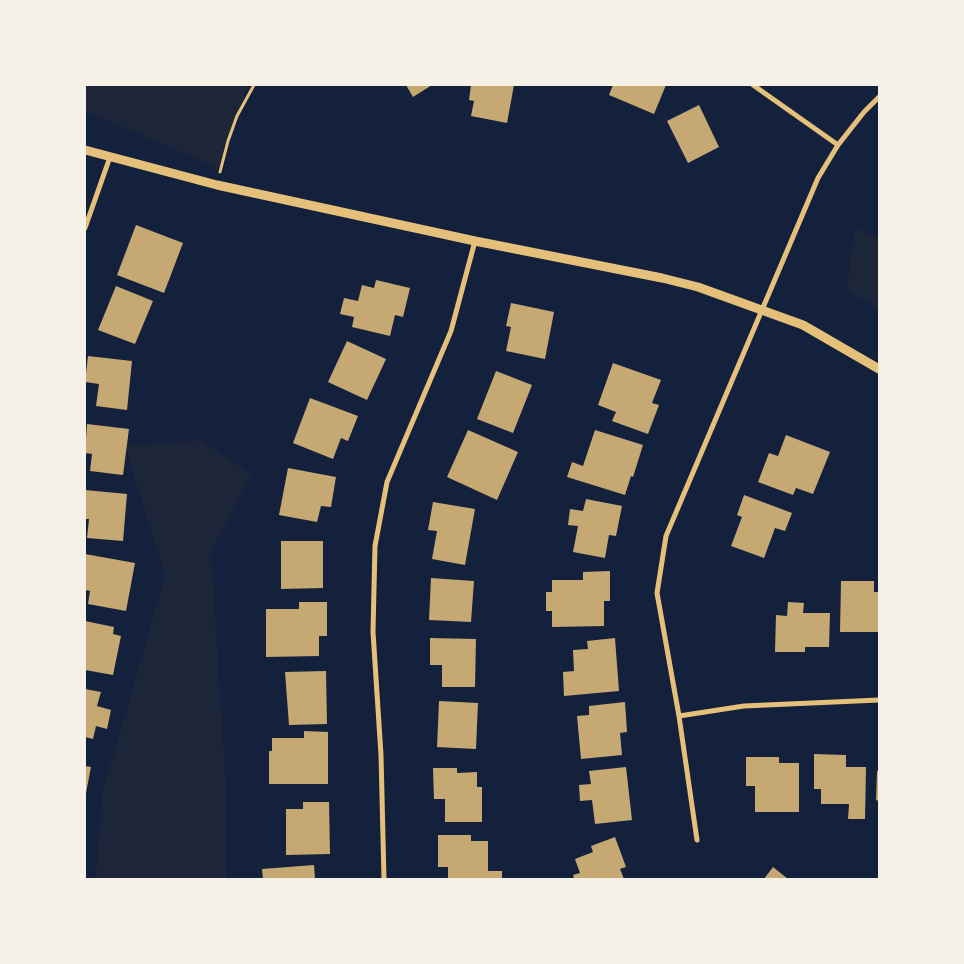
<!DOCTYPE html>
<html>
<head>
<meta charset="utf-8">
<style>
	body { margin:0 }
	#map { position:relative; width:964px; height:964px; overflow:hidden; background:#14213d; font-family:Montserrat,sans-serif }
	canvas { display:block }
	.frame { position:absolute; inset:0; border:86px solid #f6f1e7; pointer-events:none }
</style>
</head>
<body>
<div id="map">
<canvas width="964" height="964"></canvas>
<div class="frame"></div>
</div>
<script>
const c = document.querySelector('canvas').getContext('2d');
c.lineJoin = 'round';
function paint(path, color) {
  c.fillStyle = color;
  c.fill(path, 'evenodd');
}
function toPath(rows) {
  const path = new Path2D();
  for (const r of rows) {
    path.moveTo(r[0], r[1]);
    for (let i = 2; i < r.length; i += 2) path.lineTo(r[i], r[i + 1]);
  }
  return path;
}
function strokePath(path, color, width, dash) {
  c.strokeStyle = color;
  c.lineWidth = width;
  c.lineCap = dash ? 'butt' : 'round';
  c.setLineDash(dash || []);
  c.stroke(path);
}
const green = toPath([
	[85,85,248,85,237,116,221,169,85,111],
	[854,228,879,238,879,310,847,289],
	[200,440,251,473,211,552,227,803,226,879,96,879,102,794,165,576,125,446]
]);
const building = toPath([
	[406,85,432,85,413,97],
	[471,85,514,85,507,123,471,116,474,101,469,100],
	[613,85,666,85,654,114,609,95],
	[699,105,719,147,688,163,667,121],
	[136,225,183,243,164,293,117,275],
	[376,280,410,288,403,317,395,315,390,336,352,327,354,317,340,314,344,298,358,301,362,285,374,288],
	[116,286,153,301,135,344,98,330],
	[511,303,554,312,545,359,506,351,511,327,506,326],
	[347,341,386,359,367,400,328,382],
	[88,356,132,361,127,410,96,406,99,384,85,382],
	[613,363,661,380,652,403,659,405,648,434,612,421,616,412,598,405],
	[496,371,532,385,513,433,477,419],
	[310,398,358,416,348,441,341,438,333,459,293,443],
	[87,424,129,429,123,475,90,471,92,454,85,453],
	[468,430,518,452,497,500,447,477],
	[595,430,643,445,633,477,631,476,625,495,567,477,572,462,583,466],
	[786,435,830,452,813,494,796,488,793,495,758,482,769,453,778,456],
	[288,468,336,477,331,507,321,506,317,522,279,515],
	[85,490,127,494,123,541,87,538,89,519,85,519],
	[744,495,792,513,785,531,775,528,764,558,731,546,742,517,737,515],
	[586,499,622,506,616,536,609,535,605,558,573,552,578,526,568,525,570,509,583,511],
	[433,502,475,509,465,565,432,559,437,531,428,530],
	[281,541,323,541,323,588,281,589],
	[85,554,135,563,126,611,88,604,90,591,85,590],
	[610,571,610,601,604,601,604,626,552,627,552,611,546,611,546,592,552,592,552,580,583,580,583,572],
	[431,578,474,581,471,622,429,620],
	[841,581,874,581,874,592,879,592,879,632,840,632],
	[299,602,327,602,327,636,319,636,319,656,266,657,266,609,299,609],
	[788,602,804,603,803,613,830,613,829,647,805,647,805,652,775,652,776,615,787,616],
	[85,621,114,627,113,634,121,636,113,675,85,670],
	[430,638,476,639,475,687,442,687,442,665,430,665],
	[615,638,619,691,564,696,563,672,574,671,573,650,588,649,587,641],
	[326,671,327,724,289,725,285,672],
	[85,689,101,692,97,706,111,710,107,729,96,726,93,739,85,737],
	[439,701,478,703,476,749,437,747],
	[625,702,627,732,620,733,622,755,581,759,577,716,589,715,589,706],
	[304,731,328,732,328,784,269,784,269,751,272,751,272,738,304,738],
	[814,754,846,755,846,767,866,767,865,819,848,819,849,804,821,804,821,789,814,789],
	[746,757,779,757,779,763,799,763,799,812,755,812,755,786,746,786],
	[85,766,91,767,86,793,85,793],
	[626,767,632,820,595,824,592,800,580,801,579,785,591,784,589,771],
	[433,768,457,768,457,773,477,772,477,787,482,787,482,822,445,822,445,799,434,799],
	[877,771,879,771,879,801,876,800],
	[303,802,329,802,330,854,286,855,286,809,303,809],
	[438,835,471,835,471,841,488,841,488,871,502,871,502,879,448,879,448,867,438,867],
	[615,837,626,867,620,869,624,879,574,879,573,875,580,873,575,859,593,852,591,846],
	[314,865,315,879,263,879,262,869],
	[773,867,788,879,764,879]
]);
const path = toPath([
	[220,172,228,141,237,116,254,85]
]);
const minor = toPath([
	[753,85,838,145],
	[85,228,110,157],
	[679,716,744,706,879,700],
	[697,840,679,716,657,593,666,536,818,178,838,145,864,112,879,97],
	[384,879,381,755,373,632,375,546,387,482,451,331,475,241]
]);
const tertiary = toPath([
	[85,150,217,185,475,241,662,278,698,287,803,325,879,369]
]);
paint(green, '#1d2539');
paint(building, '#c6a872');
strokePath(path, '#e5c07b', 3);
strokePath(minor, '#e5c07b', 5);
strokePath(tertiary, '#e5c07b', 9);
</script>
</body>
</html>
